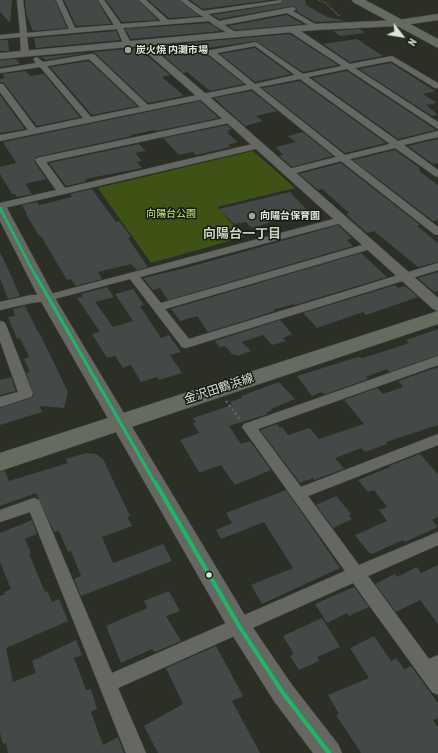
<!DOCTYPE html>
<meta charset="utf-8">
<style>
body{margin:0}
#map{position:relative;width:438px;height:753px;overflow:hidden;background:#2b2f26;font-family:"PT Sans Narrow",sans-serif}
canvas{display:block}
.north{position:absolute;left:382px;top:16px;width:40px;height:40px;-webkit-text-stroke:3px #161a12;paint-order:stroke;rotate:121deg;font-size:11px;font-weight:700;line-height:16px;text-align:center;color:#dfe4d8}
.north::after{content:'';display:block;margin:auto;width:14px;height:18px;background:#dfe4d8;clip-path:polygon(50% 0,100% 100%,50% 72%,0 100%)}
</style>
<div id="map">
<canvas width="438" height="753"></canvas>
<div class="north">N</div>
</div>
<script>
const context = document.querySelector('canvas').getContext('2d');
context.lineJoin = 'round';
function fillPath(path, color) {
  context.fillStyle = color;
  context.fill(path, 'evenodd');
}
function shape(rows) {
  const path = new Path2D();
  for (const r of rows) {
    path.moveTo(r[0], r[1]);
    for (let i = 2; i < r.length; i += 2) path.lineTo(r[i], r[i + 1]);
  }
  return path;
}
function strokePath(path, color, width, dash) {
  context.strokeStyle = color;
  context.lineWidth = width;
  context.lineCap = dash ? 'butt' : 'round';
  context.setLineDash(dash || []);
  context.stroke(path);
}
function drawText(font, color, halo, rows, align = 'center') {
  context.font = font + ' "PT Sans Narrow","Noto Sans JP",sans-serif';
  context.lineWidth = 3;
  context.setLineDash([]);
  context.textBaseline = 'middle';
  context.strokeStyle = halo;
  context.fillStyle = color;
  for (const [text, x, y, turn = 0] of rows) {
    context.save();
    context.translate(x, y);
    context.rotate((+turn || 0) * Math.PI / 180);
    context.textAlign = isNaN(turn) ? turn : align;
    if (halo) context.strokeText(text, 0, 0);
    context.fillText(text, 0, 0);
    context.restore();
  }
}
fillPath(shape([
 [253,151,295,188,217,207,244,237,151,263,98,188]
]), '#3e5216');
fillPath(shape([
 [0,0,12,0,10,23,0,12],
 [25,0,55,0,67,28,33,31,26,13],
 [64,0,97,0,111,24,76,26],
 [106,0,138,0,158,20,122,22],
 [148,0,179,0,199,16,169,18],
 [190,0,271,0,203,9],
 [283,0,305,0,306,5,327,17,346,21,315,22,296,11,297,9,293,6,219,19,212,15,279,4],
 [287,15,303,24,235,30,228,26],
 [209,23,221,31,131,39,125,29],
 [360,29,364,33,340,36,333,31],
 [116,31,120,40,36,48,34,38],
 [290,34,338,65,303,72,256,41,208,48,206,50,207,55,244,84,210,91,187,72,183,73,153,46],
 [357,39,383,56,350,62,323,44],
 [0,40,8,40,9,51,0,51],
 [138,48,170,75,162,77,184,96,148,103,94,52,45,60,41,57],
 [255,48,291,74,255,82,220,54],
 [16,59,20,64,0,67,0,60],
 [89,61,137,106,92,115,50,67],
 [391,63,435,91,423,94,437,103,426,105,438,115,432,116,359,69],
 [26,71,30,76,44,74,80,117,37,126,4,83,0,82,0,79,5,78,2,74],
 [347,71,420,119,436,130,398,139,312,78],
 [300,81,386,143,345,153,262,88],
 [252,91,277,111,256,116,263,121,245,126,214,98],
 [0,95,25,129,0,133],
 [200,101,219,118,156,131,155,130,131,135,132,136,36,157,34,161,46,179,25,184,32,194,17,197,15,194,12,194,0,174,0,167,16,163,3,142],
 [227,125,232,129,227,130,230,132,227,133,238,142,228,145,231,147,196,155,193,152,179,155,163,138],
 [303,132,333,156,292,167,279,156,283,155,276,147,296,142,288,136],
 [438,139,438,163,433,164,408,146],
 [139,144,146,151,135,153,142,161,137,162,142,168,85,179,87,181,66,186,49,163],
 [395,150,420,168,418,168,421,170,419,171,438,185,438,220,433,221,353,160],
 [341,163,420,225,417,226,438,243,438,262,418,267,374,231,367,233,346,214,349,213,322,189,318,190,299,174],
 [92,189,116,222,119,221,131,237,128,238,148,267,137,270,131,264,98,272,102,279,76,286,71,279,67,280,41,236,39,236,26,214,27,214,22,205,37,202,39,205,72,197,70,194],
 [290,192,308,211,252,228,246,222,234,224,219,209],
 [338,225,352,238,347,240,353,246,168,300,160,288,153,290,143,278,186,268],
 [0,252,14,282,20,296,8,299,0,278],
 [361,253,387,277,295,305,294,304,273,310,275,311,208,332,197,316,180,321,171,309],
 [438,272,438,291,434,292,418,278],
 [395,285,398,288,405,286,418,297,366,315,363,312,317,328,303,313],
 [107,287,114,297,95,302,113,327,133,321,115,294,133,289,144,305,140,306,161,338,169,335,181,352,170,355,182,373,159,380,157,377,141,382,131,365,123,368,115,356,107,358,92,334,100,332,77,298,83,297,81,294],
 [25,306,38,332,40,334,68,392,64,408,40,406,42,412,0,425,0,408,31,398,34,395,26,373,30,372,24,359,29,357,20,338,17,339,8,317,15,316,13,309],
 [280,320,292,334,283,338,286,341,272,345,263,335,242,342,251,351,237,356,235,354,233,355,225,346,220,348,215,341],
 [438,329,438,355,389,372,387,369,366,377,368,379,326,394,323,394,321,392,312,396,297,376,358,357,363,358,409,343,406,340],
 [438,367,438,425,386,442,387,444,365,452,361,448,335,458,344,469,314,480,313,478,300,483,260,430,277,424,280,428,282,427,288,435,310,428,319,439,364,424,344,400,377,388,383,394,403,387,398,381],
 [11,377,16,391,0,395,0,380],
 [279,382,295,399,271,409,272,410,267,412,268,414,229,426,241,444,250,441,271,470,235,485,221,465,201,472,199,472,180,440,199,433,193,423,196,422,193,418,232,405,230,402,242,398,241,396],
 [86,453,96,454,103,459,130,516,127,517,132,526,102,537,113,563,163,544,172,561,81,596,74,579,81,576,71,551,68,552,59,531,54,532,36,493,0,506,0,472,5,471,9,481,68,463,66,459],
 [420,454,438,474,438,517,432,520,438,527,405,542,403,540,372,554,371,553,369,553,355,535,387,521,379,510,387,507,374,490,368,492,358,480,390,467,389,466],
 [286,490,340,568,262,604,251,585,293,568,264,522,221,539,216,530,232,523,226,513],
 [336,496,351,514,349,515,352,519,333,528,316,505],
 [32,520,37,534,25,539,31,553,29,554,45,592,47,591,52,602,59,599,68,621,6,648,13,682,36,673,32,661,76,640,82,655,74,658,86,690,91,689,97,709,91,712,103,745,118,737,124,753,8,753,6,743,3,744,0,733,0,596,5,594,4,592,11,589,0,562,0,533],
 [438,565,438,624,420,600,396,612,375,584,395,574,397,577,417,567,421,573],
 [354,587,369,607,349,616,347,613,327,623,315,604],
 [169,591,180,611,166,616,181,641,155,652,152,649,121,663,106,626,147,608,144,601],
 [322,618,340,647,317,657,319,661,299,670,290,656,294,654,283,636],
 [374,636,391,661,396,658,404,669,411,666,438,703,438,718,433,720,438,727,438,753,361,753,336,715,339,714,328,695,369,678,350,648],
 [216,646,243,696,232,701,260,753,158,753,144,726,183,704,166,668]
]), '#444847');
const minor = shape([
 [17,0,23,0,27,33,69,29,56,0,62,0,75,28,114,25,98,0,104,0,121,24,161,21,139,0,146,0,168,20,204,17,198,14,180,0,187,0,203,11,282,0,281,2,279,3,208,14,219,21,293,7,296,9,293,11,320,27,314,28,287,13,224,25,237,33,237,37,234,37,214,25,209,21,123,28,131,43,127,45,123,43,117,29,27,37,29,53,25,55,21,53,20,37,0,39,0,35,20,33,17,0],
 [290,28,296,28,350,64,392,56,438,83,438,88,435,88,391,61,355,68,438,122,438,129,347,69,308,77,398,141,438,131,438,137,404,145,438,170,438,177,435,176,395,148,350,159,438,227,438,235,434,234,341,161,288,175,285,174,283,172,285,170,336,157,252,89,0,141,0,135,28,130,0,92,0,84,3,84,36,128,83,118,40,67,0,73,0,69,36,63,33,59,37,57,43,62,91,54,94,54,148,105,247,85,208,54,208,50,211,50,256,42,303,74,342,66,290,32,290,28],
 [255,46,295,75,255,84,217,53,255,46],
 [89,59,140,107,91,117,47,66,89,59],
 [300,79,390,144,345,155,259,87,300,79],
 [230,117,233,118,234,120,233,122,46,162,65,188,257,143,262,146,260,148,0,209,0,203,56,190,35,160,37,158,230,117],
 [341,217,345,218,346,220,345,222,140,277,161,303,366,244,374,244,375,246,374,248,165,309,189,339,438,263,438,270,186,348,182,347,130,279,47,301,31,303,0,310,0,302,31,295,47,295,341,217],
 [0,321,4,322,6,325,33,394,31,397,0,407,0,397,18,392,0,341,0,321],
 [438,356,438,365,258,429,301,487,438,434,438,445,308,496,359,565,438,532,438,545,368,576,429,659,438,655,438,695,432,692,353,583,118,688,146,753,126,753,30,512,0,522,0,510,34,498,39,500,112,673,345,571,242,427,244,424,438,356]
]);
const tertiary = shape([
 [438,14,438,20,398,26,316,30,149,45,234,118,438,298,438,311,433,309,226,122,139,46,0,59,0,53,316,24,398,20,438,14],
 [0,204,5,205,7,208,55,298,247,619,292,685,338,744,342,753,313,753,274,701,231,633,39,298,0,221,0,204]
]);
const primary = shape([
 [352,0,365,0,438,39,438,48,353,2,352,0],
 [438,311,438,324,0,471,0,453,438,311]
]);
strokePath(minor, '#484c44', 1);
strokePath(tertiary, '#484c44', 1);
strokePath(primary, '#484c44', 1);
strokePath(shape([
 [319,0,326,3,339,16]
]), '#656862', 1.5, [1, 1.5]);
strokePath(shape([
 [226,401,241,421]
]), '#656862', 2.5, [2, 3]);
fillPath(minor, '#656862');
fillPath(tertiary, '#656862');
fillPath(primary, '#666b60');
strokePath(shape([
 [0,208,36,277]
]), '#1ab867', 2.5);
strokePath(shape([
 [36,276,155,483]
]), '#1ab867', 3);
strokePath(shape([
 [155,482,239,626,283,693,329,753]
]), '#1ab867', 4);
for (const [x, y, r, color] of [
 [128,50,4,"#a0a59a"],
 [252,216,4,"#a0a59a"],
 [209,575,3.5,"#dfe4d8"]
]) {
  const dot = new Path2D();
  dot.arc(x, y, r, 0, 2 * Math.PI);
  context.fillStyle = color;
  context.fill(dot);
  strokePath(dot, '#161a12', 1.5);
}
drawText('bold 10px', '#dfe4d8', '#161a12', [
 ["炭火焼 内灘市場",136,50],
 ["向陽台保育園",260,216]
], 'left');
drawText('10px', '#c3f177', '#161a12', [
 ["向陽台公園",171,214]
]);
drawText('12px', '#dfe4d8', '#161a12', [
 ["金沢田鶴浜線",219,389,-18]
]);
drawText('bold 13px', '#cad4be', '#161a12', [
 ["向陽台一丁目",242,234]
]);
</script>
